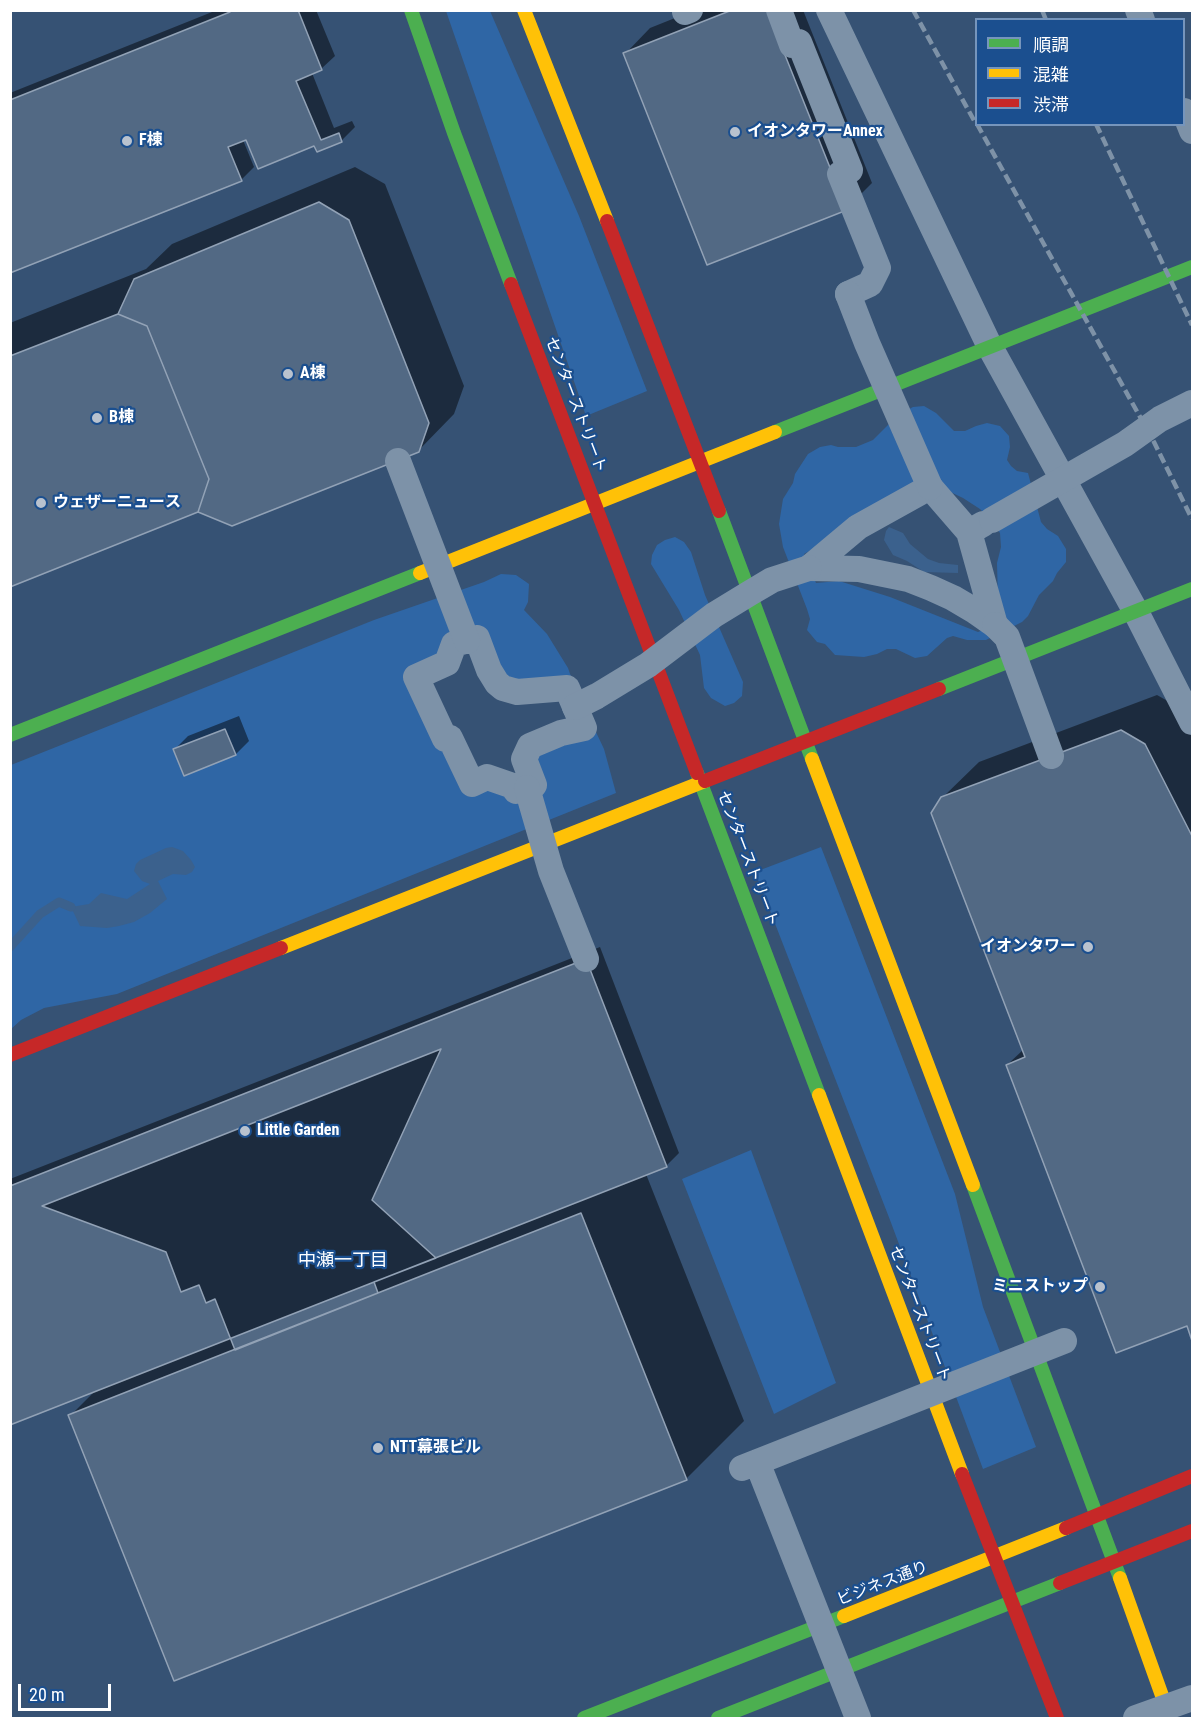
<!DOCTYPE html>
<meta charset="utf-8">
<style>
body{margin:0}
#map{position:relative;width:1203px;height:1729px;overflow:hidden;background:#365274;font-family:"Roboto Condensed","Noto Sans JP",sans-serif}
canvas{display:block}
.frame{position:absolute;inset:0;border:12px solid #fff;pointer-events:none}
.legend{position:absolute;left:975px;top:18px;width:210px;height:108px;box-sizing:border-box;background:#1b4f8f;border:2px solid #7695bc;margin:0;padding:8px 10px;list-style:none;font-size:18px;color:#fff}
.legend li{display:flex;align-items:center;gap:12px;height:30px}
.legend b{width:30px;border:2px solid #7695bc}
.scale{position:absolute;left:18px;top:1684px;width:93px;height:27px;box-sizing:border-box;border:3px solid #fff;border-top:0;padding-left:8px;font-size:18px;line-height:21px;white-space:nowrap;color:#fff;-webkit-text-stroke:4px #1b4f8f;paint-order:stroke}
</style>
<div id="map">
<canvas width="1203" height="1729"></canvas>
<div class="frame"></div>
<ul class="legend">
<li><b style="height:8px;background:#4caf50"></b>順調</li>
<li><b style="height:8px;background:#ffc107"></b>混雑</li>
<li><b style="height:8px;background:#c62828"></b>渋滞</li>
</ul>
<div class="scale">20 m</div>
</div>
<script>
const context = document.querySelector('canvas').getContext('2d');
context.lineJoin = 'round';
function fillPath(path, color) {
  context.fillStyle = color;
  context.fill(path, 'evenodd');
}
function shape(rows) {
  const path = new Path2D();
  for (const r of rows) {
    path.moveTo(r[0], r[1]);
    for (let i = 2; i < r.length; i += 2) path.lineTo(r[i], r[i + 1]);
  }
  return path;
}
function strokePath(path, color, width, dash) {
  context.strokeStyle = color;
  context.lineWidth = width;
  context.lineCap = dash ? 'butt' : 'round';
  context.setLineDash(dash || []);
  context.stroke(path);
}
function drawText(font, color, halo, rows, align = 'center') {
  context.font = font + ' "Roboto Condensed","Noto Sans JP",sans-serif';
  context.lineWidth = 4.5;
  context.setLineDash([]);
  context.textBaseline = 'middle';
  context.strokeStyle = halo;
  context.fillStyle = color;
  for (const [text, x, y, turn = 0] of rows) {
    context.save();
    context.translate(x, y);
    context.rotate((+turn || 0) * Math.PI / 180);
    context.textAlign = isNaN(turn) ? turn : align;
    if (halo) context.strokeText(text, 0, 0);
    context.fillText(text, 0, 0);
    context.restore();
  }
}
fillPath(shape([
 [446,11,490,11,579,216,647,391,586,416],
 [924,406,936,413,954,431,965,431,976,426,987,423,1000,426,1009,436,1010,447,1007,460,1011,466,1017,471,1028,473,1041,522,1047,529,1058,536,1066,549,1066,562,1057,573,1053,581,1039,595,1028,616,1022,622,986,640,967,640,953,636,947,638,927,656,915,658,896,649,887,649,877,654,864,657,835,655,825,644,817,642,807,630,810,619,807,609,783,547,779,524,783,499,793,483,795,474,808,454,820,447,831,445,838,447,856,447,873,440,898,415,913,407],
 [942,488,963,498,980,509,991,520,1000,533,1001,547,997,563,998,600,995,625,978,632,890,597,839,581,816,583,804,554,841,533],
 [675,537,684,542,691,552,705,595,743,682,742,696,734,703,725,706,711,698,704,688,700,655,679,610,651,564,652,555,657,545,665,540],
 [501,574,516,575,529,584,528,602,524,610,547,634,568,668,575,688,604,749,616,793,117,994,44,1008,21,1020,11,1029,11,765,374,620,484,582],
 [477,638,517,692,567,688,584,728,524,759,513,786,472,784,417,677],
 [821,847,955,1194,983,1307,1036,1447,983,1469,890,1220,755,872],
 [751,1150,836,1383,774,1414,682,1179]
]), '#2f66a5');
fillPath(shape([
 [889,527,903,533,910,544,928,559,939,563,958,565,958,573,924,572,907,561,893,555,884,540,886,531],
 [172,847,183,851,191,860,195,867,192,872,186,875,173,874,158,881,167,899,150,913,134,922,119,926,107,928,80,926,71,907,89,904,101,893,127,899,150,884,142,881,134,871,136,864,140,860,166,848]
]), '#3b618d');
fillPath(shape([
 [217,10,316,10,335,56,321,69,312,73,334,128,352,121,355,127,341,141,315,144,247,138,243,140,254,167,241,180,10,272,10,93],
 [695,10,803,10,872,183,846,209,625,54,650,28],
 [355,167,385,184,464,386,454,414,418,451,198,511,10,585,10,323,146,269,172,244],
 [1157,695,1180,708,1192,731,1192,1336,1188,1324,1007,1065,1024,1049,942,798,979,762],
 [239,716,249,741,236,754,175,749,188,736],
 [600,947,679,1153,666,1166,646,1174,744,1421,686,1479,175,1679,70,1416,95,1391,10,1424,10,1179]
]), '#0007');
strokePath(shape([
 [10,947,40,914,59,902,71,907]
]), '#3b618d', 9);
const building = shape([
 [229,10,298,10,322,70,296,81,321,140,339,133,342,142,317,152,314,146,258,169,246,140,228,147,242,181,10,273,10,100,230,12,229,10],
 [732,10,767,10,847,210,707,265,623,53,732,10],
 [319,202,349,220,429,423,419,452,232,526,198,512,209,479,147,326,118,314,134,279,319,202],
 [118,314,147,326,209,479,198,512,10,587,10,356,118,314],
 [225,729,236,755,184,776,173,749,225,729],
 [1121,730,1145,744,1192,836,1192,1341,1187,1326,1116,1353,1006,1065,1025,1057,931,813,941,797,1121,730],
 [586,959,667,1167,10,1425,10,1186,586,959],
 [441,1049,372,1200,436,1258,374,1282,378,1293,235,1350,215,1299,206,1303,199,1285,181,1292,166,1252,42,1206,441,1049],
 [581,1213,687,1480,174,1681,68,1415,581,1213]
]);
fillPath(building, '#526984');
strokePath(building, '#92a2b6', 1.5);
strokePath(shape([
 [779,10,792,45,799,42,850,170,840,174,878,268,870,284,848,294],
 [829,10,990,347,1136,612,1192,722],
 [1138,10,1142,20],
 [685,12,690,10],
 [1184,111,1192,131],
 [983,524,969,532,995,625],
 [809,568,858,527,930,487,969,532],
 [809,568,859,569,908,579,931,588,953,598,975,611,995,625],
 [477,638,489,670,497,683,503,688,517,692,567,688,584,728,561,733,530,746,524,759,534,785,527,788,516,791,513,786,487,777,472,784,450,738,445,739,416,677,447,663,454,644,477,638]
]), '#7d92a8', 26);
strokePath(shape([
 [411,10,454,133,511,284],
 [775,432,1192,267],
 [719,511,812,759],
 [939,689,1192,589],
 [10,735,420,573],
 [697,773,819,1095],
 [973,1185,1120,1578],
 [584,1718,844,1616],
 [718,1718,1060,1583]
]), '#4caf50', 14);
strokePath(shape([
 [524,10,607,221],
 [420,573,775,432],
 [812,759,973,1185],
 [281,948,705,781],
 [819,1095,962,1474],
 [1120,1578,1170,1718],
 [844,1616,1066,1528]
]), '#ffc107', 14);
strokePath(shape([
 [607,221,719,511],
 [511,284,697,773],
 [705,781,939,689],
 [10,1055,281,948],
 [962,1474,1057,1718],
 [1066,1528,1192,1476],
 [1060,1583,1192,1531]
]), '#c62828', 14);
strokePath(shape([
 [913,10,976,124],
 [1042,10,1046,20],
 [977,124,1154,442,1192,519],
 [1096,124,1192,325]
]), '#7e92a7', 4.5, [10, 4.5]);
strokePath(shape([
 [848,294,867,343,930,487],
 [398,461,467,641],
 [992,520,1125,444,1160,419,1192,403],
 [995,625,1007,637,1051,756],
 [575,707,597,696,648,665,714,615,750,593,772,580,809,568],
 [527,788,551,871,586,959],
 [757,1462,858,1718],
 [742,1468,1064,1341],
 [1136,1718,1192,1698]
]), '#7d92a8', 26);
for (const [x, y, r, color] of [
 [735,132,6,"#b9c2ce"],
 [127,141,6,"#b9c2ce"],
 [288,374,6,"#b9c2ce"],
 [97,418,6,"#b9c2ce"],
 [41,503,6,"#b9c2ce"],
 [1088,947,6,"#b9c2ce"],
 [245,1131,6,"#b9c2ce"],
 [1100,1287,6,"#b9c2ce"],
 [378,1448,6,"#b9c2ce"]
]) {
  const dot = new Path2D();
  dot.arc(x, y, r, 0, 2 * Math.PI);
  context.fillStyle = color;
  context.fill(dot);
  strokePath(dot, '#1b4f8f', 2);
}
drawText('bold 16px', '#fff', '#1b4f8f', [
 ["イオンタワーAnnex",747,132],
 ["F棟",139,141],
 ["A棟",300,374],
 ["B棟",109,418],
 ["ウェザーニュース",53,503],
 ["イオンタワー",1076,947,"right"],
 ["Little Garden",257,1131],
 ["ミニストップ",1088,1287,"right"],
 ["NTT幕張ビル",390,1448]
], 'left');
drawText('16px', '#fff', '#1b4f8f', [
 ["センターストリート",575,405,69],
 ["センターストリート",747,859,69],
 ["センターストリート",919,1314,69],
 ["ビジネス通り",883,1584,-21]
]);
drawText('18px', '#fff', '#1b4f8f', [
 ["中瀬一丁目",343,1261]
]);
</script>
